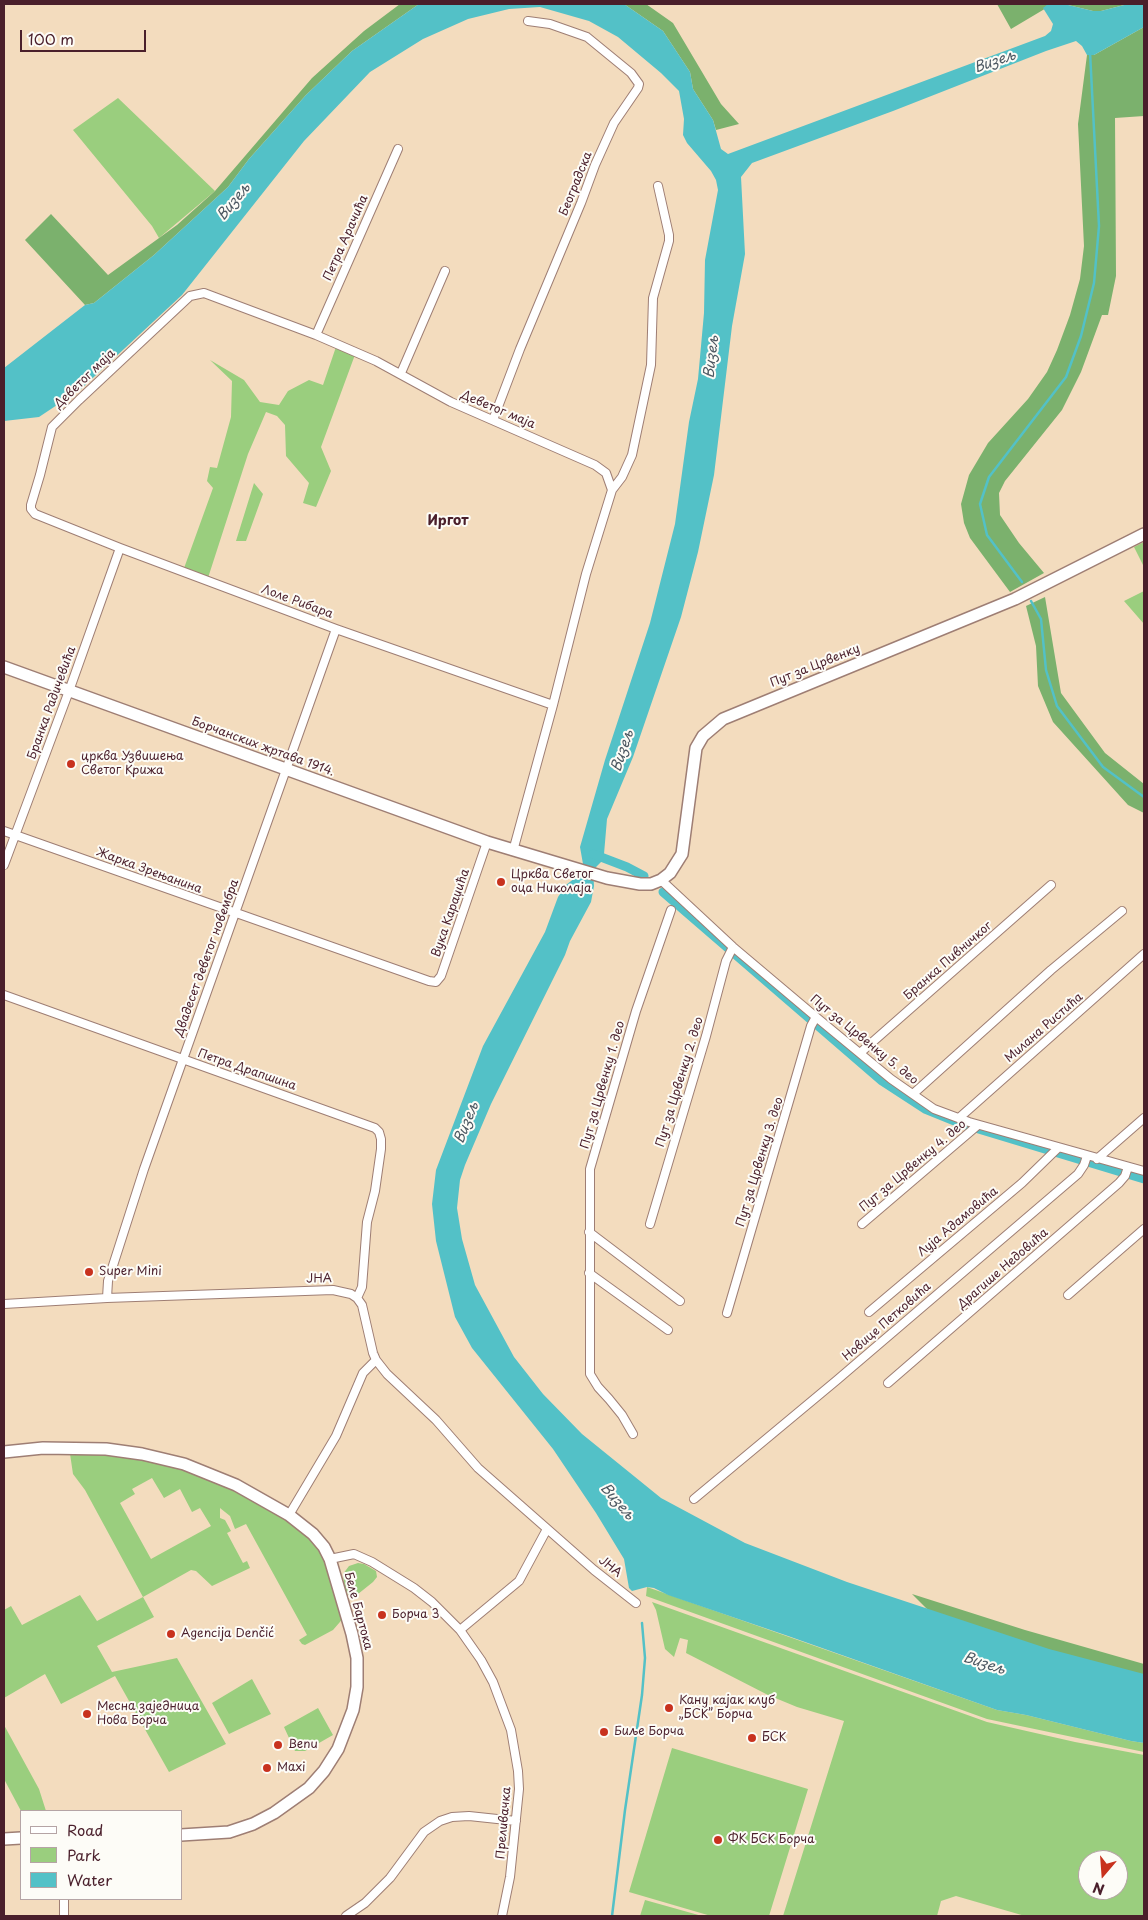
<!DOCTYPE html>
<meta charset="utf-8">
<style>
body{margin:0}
#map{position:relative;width:1148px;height:1920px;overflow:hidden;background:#f3dcbe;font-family:"Playpen Sans",sans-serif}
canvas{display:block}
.frame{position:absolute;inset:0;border:5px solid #4a1f2b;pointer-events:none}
.legend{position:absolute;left:20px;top:1810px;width:162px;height:90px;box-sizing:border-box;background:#fdfcf7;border:1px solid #b5a4a5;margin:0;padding:6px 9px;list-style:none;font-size:15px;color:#4a1f2b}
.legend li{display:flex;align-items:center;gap:10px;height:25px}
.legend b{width:25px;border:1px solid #b5a4a5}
.north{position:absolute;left:1078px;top:1850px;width:50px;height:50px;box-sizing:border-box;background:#fdfcf7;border:1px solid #b5a4a5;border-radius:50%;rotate:198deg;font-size:14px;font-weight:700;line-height:20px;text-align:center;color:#4a1f2b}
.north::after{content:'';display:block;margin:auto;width:18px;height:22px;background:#c8321e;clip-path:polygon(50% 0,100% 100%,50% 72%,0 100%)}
.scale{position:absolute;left:20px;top:30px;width:126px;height:22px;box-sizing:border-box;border:2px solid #4a1f2b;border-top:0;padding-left:6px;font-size:15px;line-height:18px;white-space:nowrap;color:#4a1f2b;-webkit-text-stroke:4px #fdfcf7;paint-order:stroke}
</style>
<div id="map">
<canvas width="1148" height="1920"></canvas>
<div class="frame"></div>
<ul class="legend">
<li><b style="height:6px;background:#fff"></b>Road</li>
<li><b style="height:14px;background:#9ace7e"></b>Park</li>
<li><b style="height:14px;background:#53c1c7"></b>Water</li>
</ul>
<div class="north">N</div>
<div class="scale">100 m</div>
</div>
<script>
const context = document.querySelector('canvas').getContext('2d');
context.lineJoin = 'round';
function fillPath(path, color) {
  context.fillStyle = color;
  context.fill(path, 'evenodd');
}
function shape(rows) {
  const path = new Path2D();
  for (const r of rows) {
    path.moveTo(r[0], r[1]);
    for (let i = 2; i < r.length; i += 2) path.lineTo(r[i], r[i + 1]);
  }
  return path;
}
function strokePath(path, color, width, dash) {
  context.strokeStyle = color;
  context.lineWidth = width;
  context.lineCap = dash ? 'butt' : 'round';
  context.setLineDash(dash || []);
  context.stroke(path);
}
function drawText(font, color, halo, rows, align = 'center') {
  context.font = font + ' "Playpen Sans",sans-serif';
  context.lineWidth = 4;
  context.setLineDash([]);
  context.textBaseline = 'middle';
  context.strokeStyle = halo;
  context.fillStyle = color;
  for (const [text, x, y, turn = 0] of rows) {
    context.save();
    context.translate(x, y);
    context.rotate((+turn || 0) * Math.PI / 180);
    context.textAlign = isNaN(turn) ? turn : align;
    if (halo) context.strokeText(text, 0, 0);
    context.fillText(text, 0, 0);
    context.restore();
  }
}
fillPath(shape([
 [118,98,215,191,159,238,152,226,73,130],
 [337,344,356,352,321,447,331,471,316,507,303,503,309,483,286,456,285,425,277,416,266,412,248,454,207,581,183,571,213,488,207,481,210,467,217,468,231,417,232,381,210,360,244,380,260,402,279,405,288,391,309,380,323,385],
 [254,483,263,494,246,541,236,541],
 [1144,542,1144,567,1134,547],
 [1144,591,1144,624,1124,601],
 [69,1447,106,1449,230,1482,319,1540,346,1615,333,1630,305,1645,302,1644,299,1640,307,1635,246,1524,235,1529,230,1516,220,1508,220,1518,225,1520,231,1531,227,1533,243,1563,247,1561,250,1568,212,1586,196,1571,191,1570,143,1597,154,1617,97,1646,112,1672,177,1658,226,1744,169,1772,115,1676,61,1704,45,1674,4,1698,4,1610,11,1606,22,1625,80,1595,97,1621,143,1597,85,1490,73,1474],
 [152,1478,164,1498,180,1489,192,1512,200,1508,211,1526,151,1559,120,1503,135,1494,132,1489],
 [358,1563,364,1564,376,1571,377,1577,373,1582,358,1594,350,1596,345,1591,343,1574,349,1566],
 [647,1587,997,1710,1026,1715,1131,1741,1144,1743,1144,1752,987,1719,646,1596],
 [652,1602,987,1722,1075,1742,1144,1755,1144,1916,1025,1916,956,1896,941,1901,937,1916,783,1916,844,1721,797,1707,768,1695,686,1653,688,1640,680,1638,674,1657,665,1649,656,1610],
 [1088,1860,1118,1860,1118,1890,1088,1890],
 [252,1679,271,1714,229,1734,212,1703],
 [318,1708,333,1735,305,1751,295,1751,284,1727],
 [4,1725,39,1789,46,1811,21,1811,4,1779],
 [672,1748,808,1789,769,1916,711,1916,629,1892],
 [645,1900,702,1916,640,1916]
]), '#9ace7e');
fillPath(shape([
 [400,4,419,4,352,51,306,95,249,159,228,187,154,255,94,303,85,305,25,240,51,214,108,275,177,225,215,191,312,78,364,31],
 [624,4,646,4,673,23,721,104,739,124,716,130,713,120,693,89,690,72,663,31],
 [997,4,1053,4,1011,29],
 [1064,4,1128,4,1101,11,1093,11],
 [1144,27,1144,116,1115,118,1116,276,1108,315,1102,315,1081,372,1062,410,1005,481,999,493,1000,515,1019,543,1044,573,1010,592,970,538,964,523,961,504,969,475,988,443,1028,399,1047,372,1057,350,1070,315,1080,279,1084,246,1078,124,1087,55,1094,55],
 [1045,597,1061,693,1105,753,1144,784,1144,813,1128,805,1053,722,1038,686,1036,646,1026,606],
 [912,1594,1025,1630,1144,1664,1144,1681,932,1614]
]), '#7bb16d');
fillPath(shape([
 [419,4,624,4,663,31,690,72,693,89,713,120,721,149,728,154,1045,36,1051,31,1053,24,1043,8,1048,4,1064,4,1093,11,1101,11,1128,4,1144,4,1144,27,1094,55,1087,55,1082,46,1076,41,1046,51,893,111,752,163,741,177,745,254,732,326,714,475,698,552,681,617,633,757,607,819,604,854,602,861,593,870,594,886,591,902,570,941,565,955,491,1104,465,1165,460,1180,457,1208,462,1239,475,1285,514,1357,543,1394,582,1434,661,1498,745,1543,847,1582,1049,1649,1144,1674,1144,1743,1131,1741,1026,1715,997,1710,788,1636,668,1595,654,1588,647,1587,632,1591,629,1588,624,1559,596,1513,553,1449,472,1348,455,1317,436,1241,432,1204,436,1170,483,1046,545,932,558,897,566,885,580,874,583,864,580,847,605,760,650,623,675,524,689,422,698,379,704,313,705,260,718,190,716,180,711,171,687,143,683,135,684,119,679,91,661,73,618,37,589,21,540,7,509,9,468,19,423,39,370,72,304,141,182,295,81,389,39,417,4,421,4,368,85,305,94,303,154,255,228,187,249,159,306,95,352,51]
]), '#53c1c7');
strokePath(shape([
 [1022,582,987,535,980,504,989,477,1066,377,1081,336,1094,283,1099,226,1090,52],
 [1031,601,1041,619,1046,670,1057,706,1103,767,1144,797],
 [612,1916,625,1810,642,1695,645,1658,642,1623]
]), '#53c1c7', 2.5);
strokePath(shape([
 [593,854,627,867,644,876],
 [663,892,882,1081,925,1109,962,1124,1144,1179]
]), '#53c1c7', 9);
const street = shape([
 [316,335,398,149],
 [401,373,445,271],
 [493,420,520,349,581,203,595,165,614,123,638,88,639,84,631,73,587,37,550,24,528,21],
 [612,490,622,477,632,455,651,365,653,298,669,241,669,235,658,186],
 [4,831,429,981,436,982,441,976,487,842],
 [513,851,553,705,586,574,612,490,606,473,595,465,451,402,376,361,316,335,204,293,190,296,79,400,52,427,40,475,31,505,31,509,35,514,120,548,336,629,553,705],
 [4,865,69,691,120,548],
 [661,880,733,947,816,1017,891,1079,934,1109,969,1122,1144,1171],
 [4,995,375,1128,379,1132,381,1139,381,1149,375,1191,367,1222,362,1287,357,1298],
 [860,1053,1051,885],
 [913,1094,1051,970,1122,911],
 [959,1118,1144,954],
 [1097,1159,1144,1118],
 [650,1224,706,1036,726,961,733,947],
 [862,1224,978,1125],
 [589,1232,680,1301],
 [589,1273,668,1330],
 [1068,1295,1144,1229],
 [107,1298,108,1281,144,1169,336,629],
 [4,1304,107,1298,333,1290,351,1294,357,1298,362,1305,373,1353,376,1360,387,1374,436,1420,478,1468,594,1570,636,1603],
 [869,1312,1022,1183,1058,1148],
 [727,1313,811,1026,816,1017],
 [888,1383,1119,1183,1125,1176,1128,1167],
 [633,1434,622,1415,609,1399,598,1387,590,1374,590,1169,636,1011,671,910],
 [694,1499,837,1380,1078,1174,1084,1165,1087,1156],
 [289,1515,336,1436,363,1373,376,1360],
 [330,1559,354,1554,372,1562,414,1588,432,1602,460,1630,481,1660,493,1682,511,1730,518,1771,519,1789,510,1877,502,1916],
 [460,1630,519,1581,547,1529],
 [64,1899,64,1916],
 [346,1916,365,1903,390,1878,424,1832,440,1821,452,1817,469,1816,516,1821]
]);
const secondary = shape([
 [4,667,487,842,607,878,640,884,651,884,661,880,670,873,682,854,696,748,703,736,723,719,1015,599,1144,534],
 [4,1452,43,1448,106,1449,142,1454,184,1464,236,1485,289,1515,313,1534,324,1547,330,1559,352,1634,357,1658,357,1687,353,1710,338,1749,324,1771,309,1788,274,1813,253,1824,229,1832,181,1835],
 [4,1839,21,1838]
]);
strokePath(street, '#9e7e74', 10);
strokePath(secondary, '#9e7e74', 14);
strokePath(street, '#fff', 8);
strokePath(secondary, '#fff', 11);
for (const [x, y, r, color] of [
 [71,764,5,"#c8321e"],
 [501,882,5,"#c8321e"],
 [89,1272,5,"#c8321e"],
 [382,1615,5,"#c8321e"],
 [171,1634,5,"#c8321e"],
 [669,1708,5,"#c8321e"],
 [87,1714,5,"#c8321e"],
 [604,1732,5,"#c8321e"],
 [752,1738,5,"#c8321e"],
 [278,1745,5,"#c8321e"],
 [267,1768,5,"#c8321e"],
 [718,1840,5,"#c8321e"]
]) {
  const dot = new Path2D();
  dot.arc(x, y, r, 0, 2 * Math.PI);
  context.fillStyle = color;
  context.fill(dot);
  strokePath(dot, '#fdfcf7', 2);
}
drawText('12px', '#4a1f2b', '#fdfcf7', [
 ["Београдска",576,184,-68],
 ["Петра Арачића",346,238,-66],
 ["Деветог маја",85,379,-44],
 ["Деветог маја",498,410,23],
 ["Лоле Рибара",297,602,20],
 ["Пут за Црвенку",815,666,-22],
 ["Бранка Радичевића",52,703,-70],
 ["Борчанских жртава 1914.",263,747,20],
 ["Жарка Зрењанина",149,871,20],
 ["Вука Караџића",451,913,-71],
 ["Двадесет деветог новембра",207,958,-70],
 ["Бранка Пивничког",948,961,-41],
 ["Милана Ристића",1044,1028,-41],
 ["Пут за Црвенку 5. део",864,1040,39],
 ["Петра Драпшина",247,1070,19],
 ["Пут за Црвенку 2. део",680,1082,-73],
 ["Пут за Црвенку 1. део",603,1085,-74],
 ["Пут за Црвенку 3. део",760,1162,-73],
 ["Пут за Црвенку 4. део",913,1166,-40],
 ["Луја Адамовића",958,1222,-40],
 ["Драгише Недовића",1003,1269,-41],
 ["ЈНА",319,1279,-1],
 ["Новице Петковића",887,1322,-41],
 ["ЈНА",610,1567,39],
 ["Беле Бартока",358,1611,75],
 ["Преливачка",504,1823,-85]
]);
drawText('12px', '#4a1f2b', '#fdfcf7', [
 ["црква Узвишења",81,757],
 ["Светог Крижа",81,771],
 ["Црква Светог",511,875],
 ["оца Николаја",511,889],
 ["Super Mini",99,1272],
 ["Борча 3",392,1615],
 ["Agencija Denčić",181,1634],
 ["Кану кајак клуб",679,1701],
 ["„БСК” Борча",679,1715],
 ["Месна заједница",97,1707],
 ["Нова Борча",97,1721],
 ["Биље Борча",614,1732],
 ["БСК",762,1738],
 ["Benu",288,1745],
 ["Maxi",277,1768],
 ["ФК БСК Борча",728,1840]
], 'left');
drawText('italic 14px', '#4d5862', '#fdfcf7', [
 ["Визељ",995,62,-19],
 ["Визељ",234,202,-50],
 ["Визељ",712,357,-83],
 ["Визељ",623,751,-71],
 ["Визељ",467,1123,-68],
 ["Визељ",617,1502,49],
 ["Визељ",984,1664,18]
]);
drawText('bold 14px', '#4a1f2b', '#fdfcf7', [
 ["Иргот",448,521]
]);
</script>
